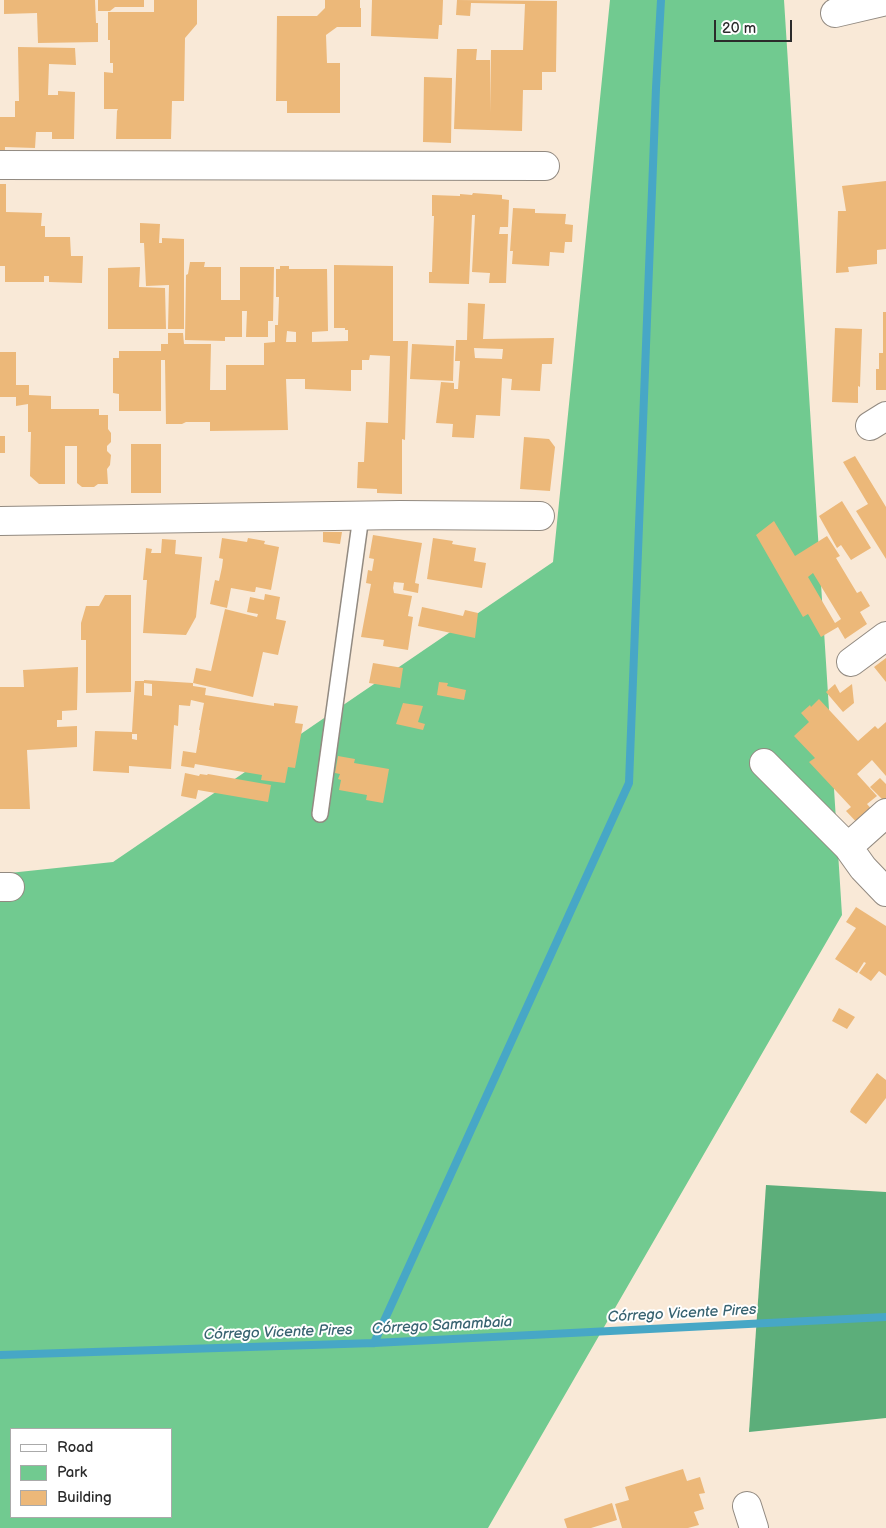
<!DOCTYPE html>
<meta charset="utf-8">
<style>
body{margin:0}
#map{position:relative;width:886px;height:1528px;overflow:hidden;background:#f9e9d7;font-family:"Balsamiq Sans",sans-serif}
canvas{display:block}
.legend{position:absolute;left:10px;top:1428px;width:162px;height:90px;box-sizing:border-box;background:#fff;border:1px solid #aaa;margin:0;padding:6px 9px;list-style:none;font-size:15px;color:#2b2b2b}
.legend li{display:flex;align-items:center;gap:10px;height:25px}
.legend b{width:25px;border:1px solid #aaa}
.scale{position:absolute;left:714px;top:20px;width:78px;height:22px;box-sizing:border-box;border:2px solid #2b2b2b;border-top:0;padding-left:6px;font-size:15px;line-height:18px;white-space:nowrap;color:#2b2b2b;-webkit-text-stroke:4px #fff;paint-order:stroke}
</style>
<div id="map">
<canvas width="886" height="1528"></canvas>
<ul class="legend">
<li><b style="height:6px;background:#fff"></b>Road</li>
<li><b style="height:14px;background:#71ca90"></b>Park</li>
<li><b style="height:14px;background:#ecb879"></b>Building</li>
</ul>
<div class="scale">20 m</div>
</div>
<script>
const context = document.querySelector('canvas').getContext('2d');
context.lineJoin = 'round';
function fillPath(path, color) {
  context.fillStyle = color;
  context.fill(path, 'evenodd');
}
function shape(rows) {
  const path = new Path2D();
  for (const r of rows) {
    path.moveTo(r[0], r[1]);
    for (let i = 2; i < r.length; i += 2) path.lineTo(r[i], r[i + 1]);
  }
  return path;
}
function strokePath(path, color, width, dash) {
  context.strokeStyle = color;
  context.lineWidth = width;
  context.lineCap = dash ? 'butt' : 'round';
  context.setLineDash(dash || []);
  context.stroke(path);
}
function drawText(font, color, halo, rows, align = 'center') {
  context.font = font + ' "Balsamiq Sans",sans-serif';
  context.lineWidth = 4;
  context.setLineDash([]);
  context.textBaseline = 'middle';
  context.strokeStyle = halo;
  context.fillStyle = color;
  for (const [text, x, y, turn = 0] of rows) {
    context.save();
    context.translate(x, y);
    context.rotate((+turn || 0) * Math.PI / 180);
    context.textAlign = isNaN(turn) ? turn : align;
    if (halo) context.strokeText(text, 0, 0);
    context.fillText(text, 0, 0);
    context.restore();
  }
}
fillPath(shape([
 [610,0,784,0,842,915,488,1528,0,1528,0,874,113,862,553,562],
 [11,1429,171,1429,171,1517,11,1517]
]), '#71ca90');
fillPath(shape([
 [766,1185,886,1192,886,1418,749,1432]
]), '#5cae7a');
strokePath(shape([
 [374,1343,629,783,656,88,661,0],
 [0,1355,374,1343,886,1317]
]), '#47a7c6', 8);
fillPath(shape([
 [4,0,95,0,96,23,98,23,98,42,38,43,37,13,4,14],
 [98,0,144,0,144,7,115,7,110,11,98,11],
 [154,0,197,0,197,24,185,38,184,101,172,101,171,139,116,139,117,111,118,109,104,109,104,72,113,73,113,63,110,63,110,40,108,40,108,12,154,12],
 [325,0,360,0,360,8,361,8,361,27,337,27,326,35,327,63,340,63,340,113,287,113,287,101,276,101,277,16,317,16,325,8],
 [372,0,443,0,442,25,439,25,438,39,371,36],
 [457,0,557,1,556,72,542,72,542,90,523,90,522,131,454,129,457,49,477,49,476,60,490,60,490,113,491,50,523,50,525,4,471,3,470,16,456,15],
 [18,47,75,48,76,65,49,64,48,95,58,95,58,91,75,92,74,139,52,139,52,132,36,132,35,148,5,147,5,150,0,150,0,117,15,117,15,101,19,101],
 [424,77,452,78,451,143,423,142],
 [886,181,886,249,877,250,877,264,848,267,849,272,836,273,838,211,846,211,842,186],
 [0,184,6,184,6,212,42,213,41,226,45,226,45,237,70,237,71,256,83,256,82,283,49,282,49,276,44,276,44,282,5,282,5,266,0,266],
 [473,193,502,195,502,199,509,200,508,227,500,227,499,234,508,234,506,283,489,283,490,273,472,272,475,215,472,215,469,284,429,283,429,272,432,272,434,216,432,216,432,195,460,196,460,194,472,195],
 [513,208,535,209,535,213,566,214,565,224,573,225,572,242,565,242,564,253,550,252,549,266,512,264,513,251,510,251],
 [140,223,160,224,159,243,162,243,162,238,184,239,184,329,168,329,169,285,146,286,144,243,140,243],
 [190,262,205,262,204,267,221,267,221,300,240,300,240,267,274,267,273,321,268,321,268,337,246,337,247,311,242,311,242,337,225,337,225,341,185,340,186,275,188,274],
 [334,265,393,266,393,341,408,341,405,440,402,439,402,494,377,493,377,489,357,488,358,462,364,462,366,422,388,423,390,356,370,355,369,360,362,360,362,370,351,370,351,391,305,389,305,379,286,379,288,430,210,431,210,422,186,422,182,424,166,424,165,360,161,360,161,411,119,411,119,394,113,393,113,358,119,358,119,351,161,351,161,344,168,344,168,333,183,333,184,344,211,344,210,390,226,390,226,365,264,365,264,343,275,342,275,325,278,325,279,297,276,297,276,269,280,269,280,266,289,266,289,269,327,269,328,331,312,332,312,342,348,341,348,330,345,330,345,328,334,328],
 [287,331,296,332,296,342,286,342],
 [140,267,139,287,165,288,166,329,108,329,108,268],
 [468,303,485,304,483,339,554,338,552,364,542,364,540,391,511,390,512,379,502,378,500,416,476,415,474,438,452,437,453,424,436,423,441,382,454,383,454,389,458,389,460,361,455,361,456,340,467,340],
 [474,348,503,349,502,359,475,358],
 [883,312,886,312,886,390,876,390,876,369,879,369,879,353,883,353],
 [835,328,862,329,860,387,858,386,858,403,832,402],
 [412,344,454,346,453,381,410,379],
 [0,352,16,352,16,385,29,385,29,395,51,396,51,409,99,409,99,415,108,415,108,429,111,433,111,442,107,446,107,451,111,455,110,465,107,469,108,484,98,484,94,487,82,487,77,483,77,446,65,446,65,484,39,484,30,476,31,432,28,432,28,404,16,406,16,397,0,397],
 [0,436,5,436,5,453,0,453],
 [524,437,549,439,555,447,550,491,520,489],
 [131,444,161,444,161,493,131,493],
 [855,456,886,507,886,559,856,511,868,504,843,462],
 [842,501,871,548,851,560,841,545,837,548,819,516],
 [774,521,795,556,827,536,840,556,836,558,857,593,861,591,870,606,860,612,867,624,845,639,838,627,821,637,808,614,803,617,756,535],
 [813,573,841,619,835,623,808,577],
 [323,532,342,532,340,544,323,542],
 [373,535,422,543,415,583,419,584,418,593,403,590,404,583,394,582,393,588,394,593,412,596,408,616,413,617,408,650,383,646,384,640,361,637,371,584,366,583,368,570,372,571,374,559,369,558],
 [222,538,247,542,248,538,265,541,264,544,279,547,271,590,256,587,255,592,253,592,231,588,227,608,210,604,215,580,219,581,222,567,223,559,219,558],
 [433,538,453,541,452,544,476,548,474,561,486,563,482,588,427,579],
 [162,539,176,540,175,554,202,557,196,617,186,635,143,633,147,580,143,580,146,548,152,549,151,553,161,553],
 [265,594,280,597,276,619,286,621,278,655,263,652,253,697,193,683,196,668,211,671,225,609,257,617,258,614,247,612,250,597,264,600],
 [105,595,131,595,131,692,86,693,86,640,81,640,81,623,86,606,99,606],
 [422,607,463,616,465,610,478,613,475,638,418,626],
 [886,658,886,682,874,667],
 [373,663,403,668,400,688,369,683],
 [78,667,77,710,62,711,62,720,57,720,57,727,77,726,77,747,27,750,30,809,0,809,0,687,24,687,23,670],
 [144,680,193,683,193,686,206,688,205,695,274,706,274,703,298,706,295,723,303,724,295,768,288,767,285,783,261,780,262,775,195,764,194,768,181,766,183,751,196,753,200,730,199,730,204,703,191,700,190,706,179,705,178,726,174,725,171,769,129,766,129,773,93,771,95,731,132,732,135,681,144,681],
 [144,683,152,684,152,696,144,695],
 [132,734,137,734,137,740,132,739],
 [439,682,448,683,447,686,466,690,464,700,437,695],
 [835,684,840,693,852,684,854,703,843,712,826,692],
 [819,699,858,741,875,726,878,729,886,722,886,776,872,760,857,774,877,796,867,804,874,812,862,828,846,811,851,807,809,762,815,758,794,736,809,722,801,713,810,705,811,707],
 [403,703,423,706,418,722,425,724,423,730,396,724],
 [338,756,355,759,354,763,389,769,383,803,366,800,367,795,339,790,341,780,338,779,340,774,335,773],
 [185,773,199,776,200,774,207,775,208,774,271,785,268,802,198,790,196,799,181,796],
 [880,778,886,784,886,799,884,801,870,787],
 [856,907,886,926,886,976,879,971,871,981,859,973,866,963,864,962,857,973,835,959,856,928,846,922],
 [839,1008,855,1017,847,1029,832,1021],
 [877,1073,886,1080,886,1098,866,1124,850,1112,851,1109],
 [683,1469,687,1481,700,1477,705,1493,699,1494,704,1509,694,1512,699,1525,688,1528,622,1528,615,1504,629,1500,625,1487],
 [612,1503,617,1520,591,1528,567,1528,564,1519]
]), '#ecb879');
const service = shape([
 [320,814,361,516]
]);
const minor = shape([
 [835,13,886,1],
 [0,165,545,166],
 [870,426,886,416],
 [0,521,400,515,540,516],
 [851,662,886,636],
 [764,763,848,847],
 [886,813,848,847,863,868,886,892],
 [0,887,10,887],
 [747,1506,754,1528]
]);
strokePath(service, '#928a81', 18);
strokePath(minor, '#928a81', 30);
strokePath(service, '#fff', 15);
strokePath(minor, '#fff', 28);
drawText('italic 15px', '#386371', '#fff', [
 ["Córrego Vicente Pires",682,1314,-3],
 ["Córrego Samambaia",442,1326,-3],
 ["Córrego Vicente Pires",278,1333,-2]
]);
</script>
